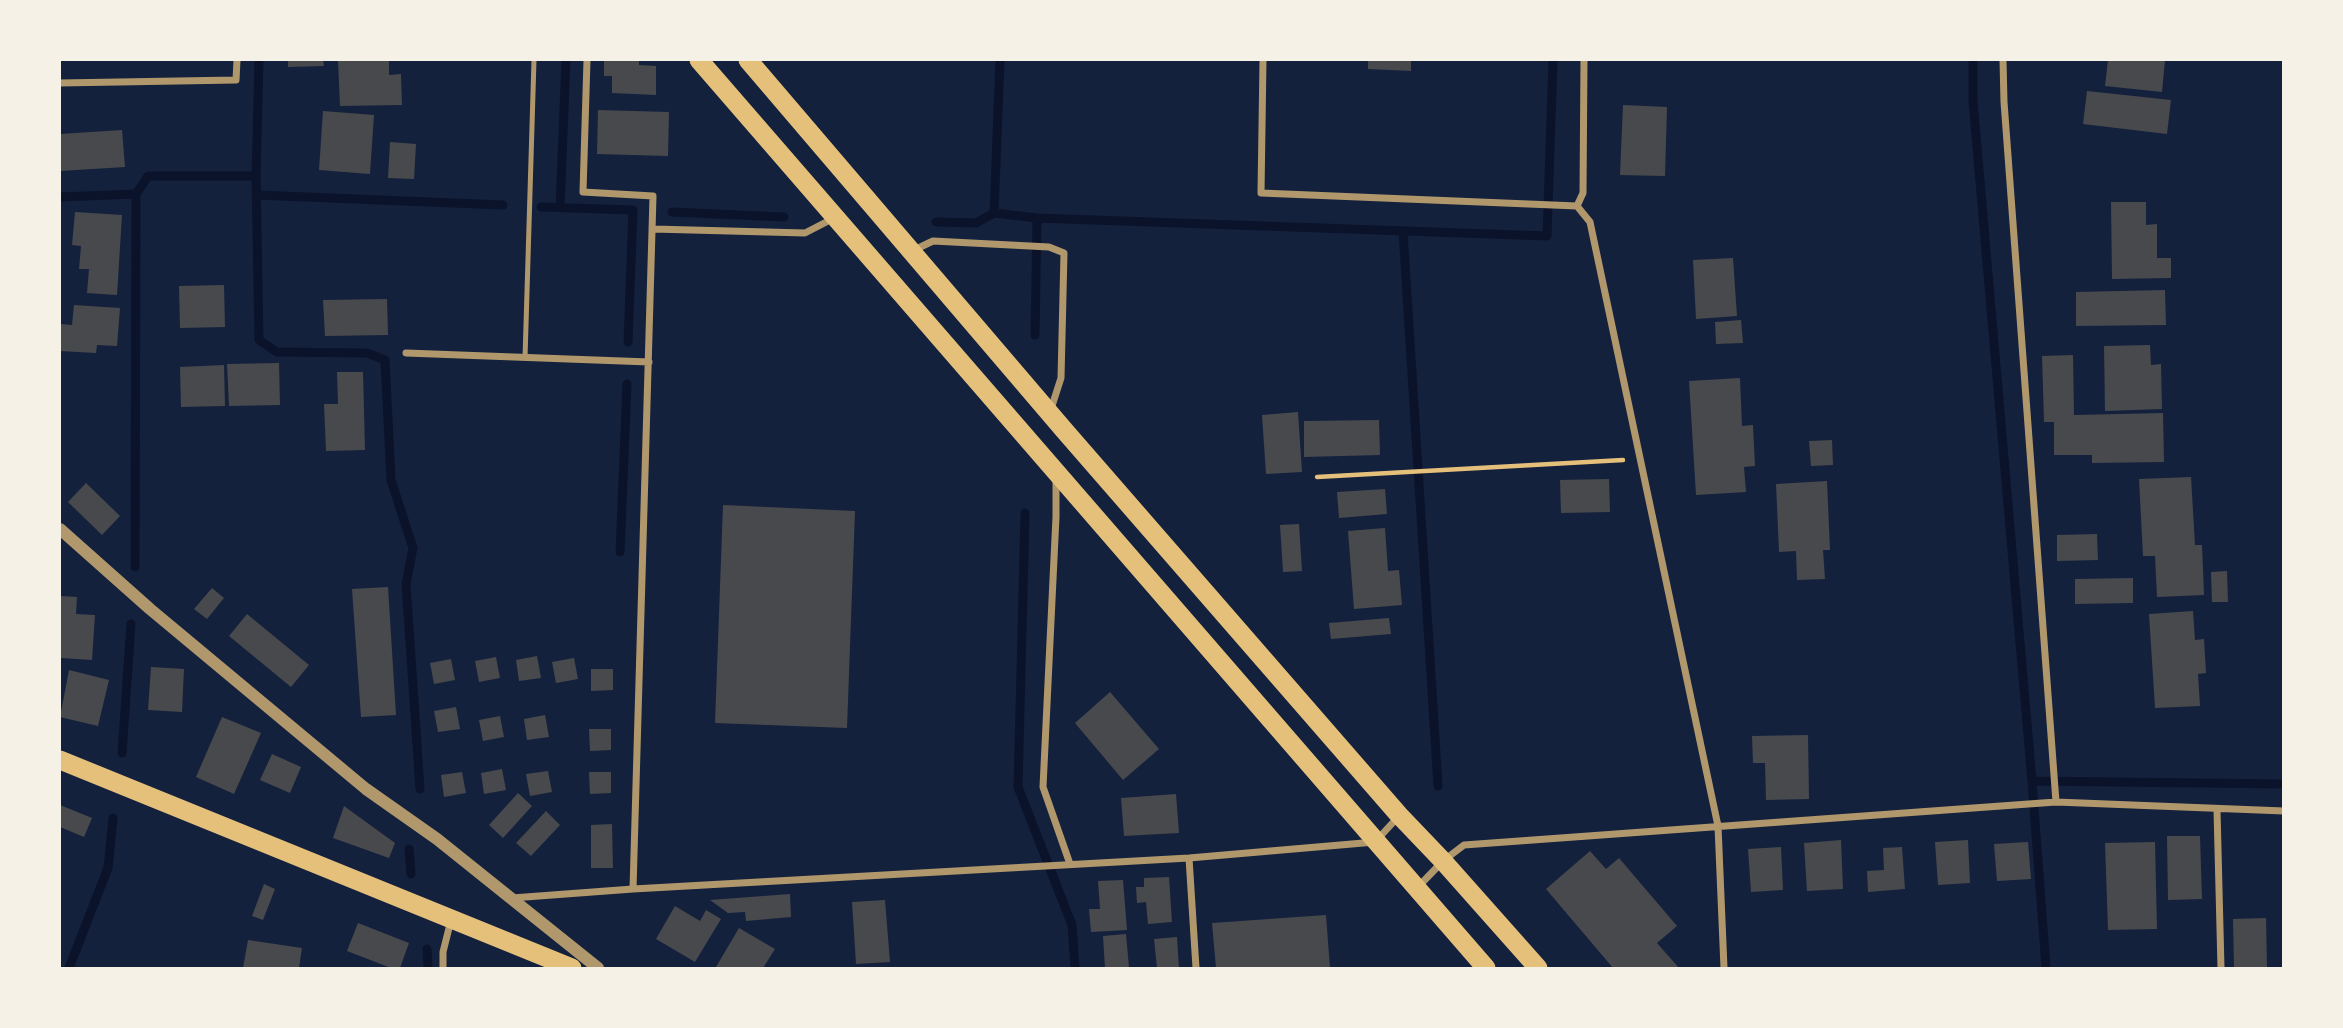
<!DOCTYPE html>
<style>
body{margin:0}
#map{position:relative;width:2343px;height:1028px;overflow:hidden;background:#14213d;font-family:Poppins,sans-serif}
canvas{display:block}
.frame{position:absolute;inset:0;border:61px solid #f6f1e7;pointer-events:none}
</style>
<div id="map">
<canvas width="2343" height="1028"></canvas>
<div class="frame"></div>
</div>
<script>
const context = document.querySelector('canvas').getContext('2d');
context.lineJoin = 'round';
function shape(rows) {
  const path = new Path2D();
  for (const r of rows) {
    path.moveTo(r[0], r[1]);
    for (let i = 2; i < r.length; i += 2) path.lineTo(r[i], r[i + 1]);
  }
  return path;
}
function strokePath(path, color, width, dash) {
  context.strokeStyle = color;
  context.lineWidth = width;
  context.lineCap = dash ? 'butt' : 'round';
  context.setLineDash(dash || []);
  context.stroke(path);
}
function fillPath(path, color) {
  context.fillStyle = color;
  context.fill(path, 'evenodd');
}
strokePath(shape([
 [259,60,256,176,259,340,277,352,367,353,385,360,391,480,413,548,406,584,420,789],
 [1000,60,994,213,1037,218,1547,236,1553,60],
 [1973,60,1973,101,2032,781,2284,784],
 [257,195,503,205],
 [60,197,136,194],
 [541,207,633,210,628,342],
 [560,207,566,60],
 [672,212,784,217],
 [936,222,976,223,994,213],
 [1403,231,1438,786],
 [1035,335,1037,218],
 [1025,513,1018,787,1072,925,1075,968],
 [620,552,627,384],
 [135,567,136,194,148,176,256,176],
 [122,753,131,624],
 [2032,781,2046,968],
 [409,849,411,874],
 [427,949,428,968],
 [69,968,108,868,113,818]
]), '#0b132b', 9);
fillPath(shape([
 [288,60,323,60,324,66,288,67],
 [338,60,389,60,389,75,401,74,402,105,340,106],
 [604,60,639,60,639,65,656,66,656,95,612,93,612,76,604,76],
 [1368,60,1411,60,1411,71,1368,69],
 [2108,60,2165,60,2162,92,2105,86],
 [2087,91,2171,100,2167,134,2083,124],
 [1623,105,1667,107,1665,176,1620,175],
 [598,110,669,112,668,156,597,154],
 [323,111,374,115,370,174,319,170],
 [122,130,125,167,60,171,60,134],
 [390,142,416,144,414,179,388,178],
 [2111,202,2146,202,2146,225,2157,224,2157,258,2171,258,2171,278,2112,279],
 [75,212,122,215,117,295,87,293,89,269,79,269,81,246,72,245],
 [1733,258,1737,316,1696,319,1693,260],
 [224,285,225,327,180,328,179,286],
 [2165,290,2166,325,2076,326,2076,292],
 [387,299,388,335,325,336,323,300],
 [74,305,120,308,117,346,97,345,96,353,60,351,60,324,72,325],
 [1741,320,1743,343,1716,344,1715,322],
 [2150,345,2151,365,2161,364,2162,409,2105,411,2104,346],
 [2073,355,2074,415,2163,413,2164,462,2092,463,2092,455,2054,455,2054,422,2044,422,2042,356],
 [279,363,280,405,229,406,227,364],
 [224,365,225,406,181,407,180,367],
 [337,372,363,372,365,450,326,451,324,404,338,404],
 [1740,378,1742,426,1753,425,1755,466,1744,467,1746,492,1696,495,1689,381],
 [1298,412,1302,472,1266,474,1262,415],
 [1379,420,1380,455,1304,457,1304,421],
 [1832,440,1833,465,1811,466,1809,441],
 [2191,477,2195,545,2202,545,2204,595,2157,597,2155,556,2143,556,2139,479],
 [1609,479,1610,512,1561,513,1560,480],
 [1827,481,1830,550,1823,550,1825,579,1797,580,1796,551,1779,552,1776,484],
 [86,483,120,516,102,535,68,502],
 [1385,489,1387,514,1339,518,1337,492],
 [723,505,855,511,847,728,715,723],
 [1299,524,1302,571,1283,572,1280,525],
 [1385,528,1388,571,1399,570,1402,605,1354,609,1348,531],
 [2097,534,2098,560,2057,561,2057,535],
 [2227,571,2228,602,2212,602,2211,572],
 [2133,578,2133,603,2075,604,2075,579],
 [388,587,396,715,361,717,352,589],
 [212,588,224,598,207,619,194,609],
 [60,596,77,597,76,614,95,615,92,660,60,658],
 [2193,611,2195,640,2204,639,2206,673,2198,674,2200,706,2155,708,2149,614],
 [247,614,309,665,291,687,229,636],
 [1389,618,1391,634,1331,639,1329,623],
 [537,656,541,678,519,681,516,660],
 [496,657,500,678,479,682,475,661],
 [574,658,578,679,556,683,552,662],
 [451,659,455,680,434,684,430,663],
 [151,667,184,669,182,712,148,710],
 [591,669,613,669,613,690,591,691],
 [69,670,109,680,98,726,60,717],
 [1110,692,1159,749,1123,780,1075,723],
 [456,707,460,729,438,732,434,711],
 [545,715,549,737,527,740,524,719],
 [500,716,504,737,483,741,479,720],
 [222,717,261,733,234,794,196,777],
 [589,729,611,729,611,750,590,751],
 [1808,735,1809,799,1766,800,1765,763,1753,763,1752,736],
 [272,754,301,767,290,793,260,780],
 [502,769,506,790,484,794,481,773],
 [548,771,552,792,530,796,526,774],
 [462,772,466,793,444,797,441,775],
 [589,772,611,772,611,793,590,794],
 [518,793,532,806,503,838,489,825],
 [1176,794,1179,833,1124,836,1121,798],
 [60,805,92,818,84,837,60,827],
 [344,806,395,843,389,858,333,838],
 [546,811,560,825,531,856,516,843],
 [612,824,613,868,591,868,591,825],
 [2167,836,2200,836,2202,899,2168,900],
 [1841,840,1843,889,1807,891,1804,843],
 [1968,840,1970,883,1938,885,1935,842],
 [2028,842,2031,879,1997,881,1994,844],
 [2155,842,2157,929,2108,930,2105,843],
 [1781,847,1783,890,1751,892,1748,849],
 [1902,847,1905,889,1868,892,1867,871,1884,870,1883,848],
 [1590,851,1606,869,1619,858,1677,926,1657,943,1679,968,1613,968,1546,889],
 [1169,877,1172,922,1148,924,1146,902,1137,903,1136,887,1144,887,1144,878],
 [1123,880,1127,930,1091,932,1089,909,1100,909,1098,881],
 [264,884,275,889,263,920,252,916],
 [790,894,791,917,746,921,745,912,728,913,710,900],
 [885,900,890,962,856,964,852,902],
 [675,906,700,921,706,910,721,919,695,962,656,939],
 [1326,915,1330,968,1216,968,1212,923],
 [2266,918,2267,968,2234,968,2233,919],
 [358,923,409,943,400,968,391,968,347,951],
 [739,928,775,949,763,968,716,967],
 [1126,934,1129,968,1105,968,1103,936],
 [1177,937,1179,968,1157,968,1154,939],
 [248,940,302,948,299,968,243,968]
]), '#48494c');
strokePath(shape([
 [1317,477,1623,460]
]), '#e5c07b', 4.5);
strokePath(shape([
 [525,358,534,60]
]), '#b1986c', 5);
strokePath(shape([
 [587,60,583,192,653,196,633,889],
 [1263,60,1261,193,1577,206,1590,222,1718,826,1724,968],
 [2003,60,2004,102,2056,802],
 [60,83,236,80,237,60],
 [1577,206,1583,193,1584,60],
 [653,229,805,233,834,218],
 [912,251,933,241,1049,247,1064,253,1061,378,1051,409],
 [406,353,649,362],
 [1056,480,1056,517,1043,787,1070,864],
 [2217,810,2221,968],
 [1189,858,1196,968],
 [1419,886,1443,861,1464,845,2056,802,2284,811],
 [512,898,633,889,1189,858,1375,842,1399,816],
 [443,968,443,952,451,920]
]), '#b1986c', 7);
strokePath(shape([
 [60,529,150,609,366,789,437,839,598,968]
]), '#b1986c', 12);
strokePath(shape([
 [699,60,1486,968],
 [748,60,1064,430,1399,815,1443,861,1538,968],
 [60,760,572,968]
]), '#e5c07b', 19);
</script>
